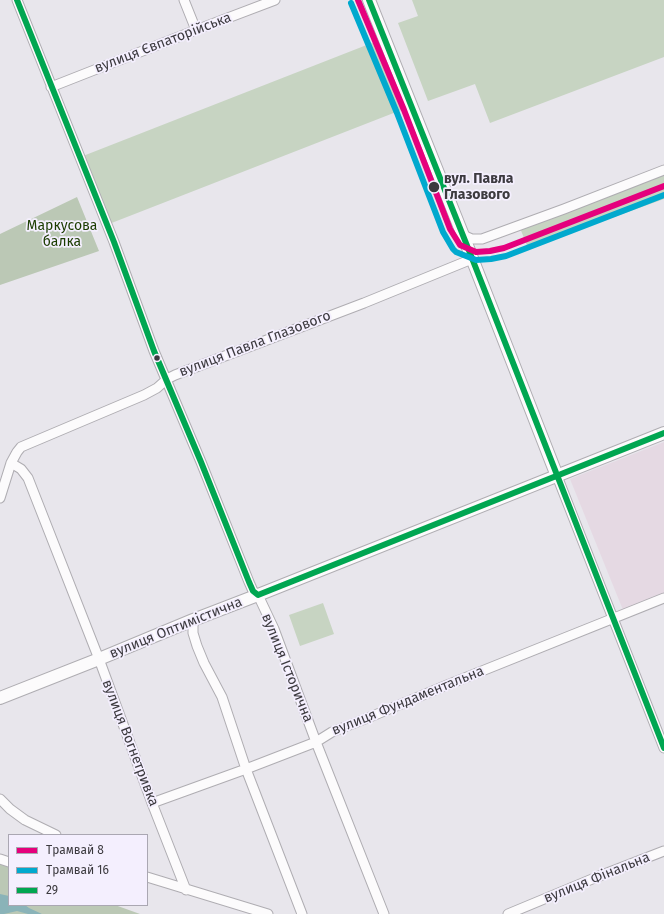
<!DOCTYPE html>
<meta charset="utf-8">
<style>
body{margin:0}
#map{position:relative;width:664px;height:914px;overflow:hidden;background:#e8e6ec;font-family:"Fira Sans",sans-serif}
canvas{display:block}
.legend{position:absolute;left:8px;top:834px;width:140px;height:72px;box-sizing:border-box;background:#f4effe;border:1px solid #aaa7b2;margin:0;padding:5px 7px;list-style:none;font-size:12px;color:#3c3a3f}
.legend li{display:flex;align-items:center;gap:8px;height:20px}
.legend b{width:20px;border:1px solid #aaa7b2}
</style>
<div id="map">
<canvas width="664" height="914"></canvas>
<ul class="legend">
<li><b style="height:5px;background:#e5007d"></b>Трамвай 8</li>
<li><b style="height:5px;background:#00a9ce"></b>Трамвай 16</li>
<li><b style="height:5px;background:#00a651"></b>29</li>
</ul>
</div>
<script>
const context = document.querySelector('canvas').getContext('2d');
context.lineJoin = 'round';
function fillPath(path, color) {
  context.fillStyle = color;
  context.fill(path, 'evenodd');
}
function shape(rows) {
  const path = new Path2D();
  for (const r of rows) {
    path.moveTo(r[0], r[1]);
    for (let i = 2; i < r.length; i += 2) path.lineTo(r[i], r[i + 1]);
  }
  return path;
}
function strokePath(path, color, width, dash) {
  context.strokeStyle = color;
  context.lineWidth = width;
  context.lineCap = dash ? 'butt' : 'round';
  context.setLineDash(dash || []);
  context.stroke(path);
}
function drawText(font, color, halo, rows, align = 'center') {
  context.font = font + ' "Fira Sans",sans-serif';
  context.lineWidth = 3.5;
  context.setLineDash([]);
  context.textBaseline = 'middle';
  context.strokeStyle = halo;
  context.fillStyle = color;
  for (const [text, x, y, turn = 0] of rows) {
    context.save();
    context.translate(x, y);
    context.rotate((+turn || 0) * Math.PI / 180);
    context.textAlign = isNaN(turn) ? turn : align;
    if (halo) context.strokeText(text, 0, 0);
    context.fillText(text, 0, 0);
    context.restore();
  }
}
fillPath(shape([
 [664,442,664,594,623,610,570,479]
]), '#e5d9e3');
fillPath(shape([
 [412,0,664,0,664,57,490,123,475,84,428,101,398,23,418,16],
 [382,39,409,107,109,224,83,156],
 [664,167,664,199,528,248,518,223],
 [323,603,334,634,300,646,289,615]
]), '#c7d4c2');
fillPath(shape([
 [77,197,99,251,0,285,0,234],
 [0,864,9,867,9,905,115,905,140,914,0,914]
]), '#bbc8b5');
fillPath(shape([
 [0,894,9,896,9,905,25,905,29,908,42,914,28,914,17,911,4,914,0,914]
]), '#8ab3b8');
const minor = shape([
 [17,0,114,242,154,351,201,462,249,582,253,591,258,595,274,629,316,742,384,914],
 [184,0,196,30],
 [51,87,196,30,275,0],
 [463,235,472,239,482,239,564,209,664,170],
 [557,476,664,748],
 [0,498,11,463],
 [193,620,193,633,197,646,204,663,222,697,246,769,302,914],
 [0,799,10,809,25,820,56,835],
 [152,803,246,769,316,742,332,732,370,717,447,685,664,598],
 [0,859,9,862],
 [147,877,268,914],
 [186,890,152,803,99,659,28,478,21,469,11,463,17,452,21,447,144,395,157,388,167,379,175,375,364,303,472,259],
 [508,914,597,877,664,851]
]);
const tertiary = shape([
 [369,0,468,248,557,476],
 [0,698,99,659,193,620,258,595,664,433]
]);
strokePath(minor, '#afadb2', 11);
strokePath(tertiary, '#afadb2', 14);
strokePath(minor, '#fcfbfc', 9);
strokePath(tertiary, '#fcfbfc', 12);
strokePath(shape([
 [17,0,114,242,154,351,201,462,249,582,253,591,258,595,664,433],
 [369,0,468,248,664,748]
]), '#00a651', 6);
strokePath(shape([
 [358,0,404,110,450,229,460,245,476,252,490,251,504,248,664,186]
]), '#e5007d', 6);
strokePath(shape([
 [351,3,397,113,443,232,453,249,456,252,476,260,491,259,506,256,664,195]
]), '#00a9ce', 6);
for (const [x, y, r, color] of [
 [434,187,6,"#3c3a3f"],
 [157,358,3.5,"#3c3a3f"]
]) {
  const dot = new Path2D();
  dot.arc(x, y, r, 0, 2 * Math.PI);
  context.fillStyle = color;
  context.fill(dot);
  strokePath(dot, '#f4effe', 1.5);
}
drawText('14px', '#3c3a3f', '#f4effe', [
 ["вулиця Євпаторійська",163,43,-21],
 ["вулиця Павла Глазового",255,344,-21],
 ["вулиця Оптимістична",176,628,-22],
 ["вулиця Історична",287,668,68],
 ["вулиця Фундаментальна",408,701,-22],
 ["вулиця Вогнетривка",130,743,69],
 ["вулиця Фінальна",597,878,-22]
]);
drawText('bold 14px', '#3c3a3f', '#f4effe', [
 ["вул. Павла",444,179],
 ["Глазового",444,195]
], 'left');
drawText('14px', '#1b3c01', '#f4effe', [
 ["Маркусова",62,226],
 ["балка",62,242]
]);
</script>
